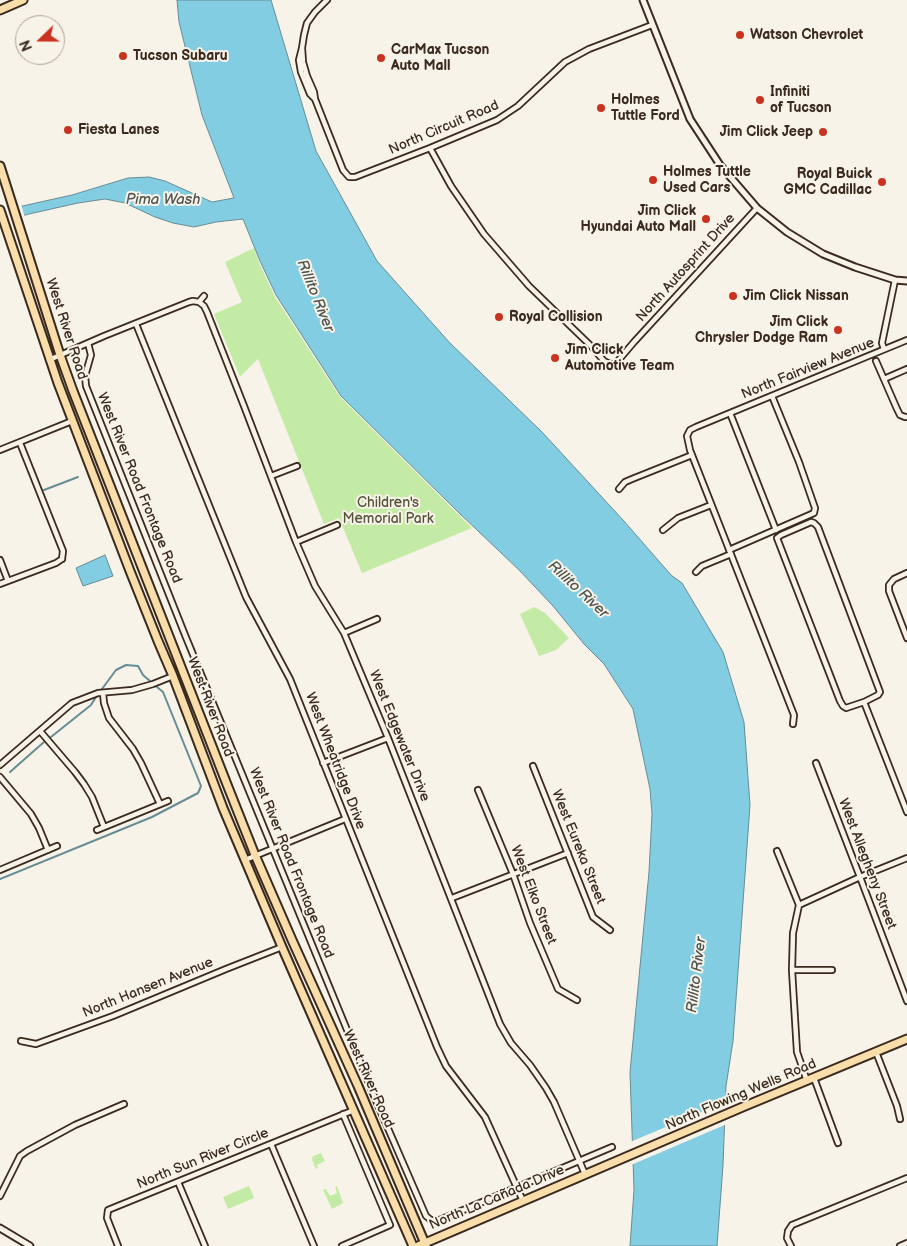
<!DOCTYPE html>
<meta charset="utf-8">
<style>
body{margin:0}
#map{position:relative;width:907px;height:1246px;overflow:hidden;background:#f7f3e8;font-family:"Balsamiq Sans",sans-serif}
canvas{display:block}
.north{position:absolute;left:15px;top:15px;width:50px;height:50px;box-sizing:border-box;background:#f7f3e8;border:1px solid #aca397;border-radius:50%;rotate:248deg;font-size:14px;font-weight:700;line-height:20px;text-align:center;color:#3b2a1e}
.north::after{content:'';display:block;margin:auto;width:18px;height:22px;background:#c8321e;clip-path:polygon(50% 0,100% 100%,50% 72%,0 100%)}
</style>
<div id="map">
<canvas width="907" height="1246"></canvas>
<div class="north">N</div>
</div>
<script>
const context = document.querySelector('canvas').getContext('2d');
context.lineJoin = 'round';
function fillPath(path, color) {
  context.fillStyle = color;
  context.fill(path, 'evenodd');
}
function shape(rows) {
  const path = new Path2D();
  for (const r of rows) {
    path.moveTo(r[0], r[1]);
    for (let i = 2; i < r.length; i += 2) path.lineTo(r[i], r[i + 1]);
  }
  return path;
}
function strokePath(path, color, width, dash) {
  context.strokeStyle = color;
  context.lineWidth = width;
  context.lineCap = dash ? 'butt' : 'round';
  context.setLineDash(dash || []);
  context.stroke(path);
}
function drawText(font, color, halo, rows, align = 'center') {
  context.font = font + ' "Balsamiq Sans",sans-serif';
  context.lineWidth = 4;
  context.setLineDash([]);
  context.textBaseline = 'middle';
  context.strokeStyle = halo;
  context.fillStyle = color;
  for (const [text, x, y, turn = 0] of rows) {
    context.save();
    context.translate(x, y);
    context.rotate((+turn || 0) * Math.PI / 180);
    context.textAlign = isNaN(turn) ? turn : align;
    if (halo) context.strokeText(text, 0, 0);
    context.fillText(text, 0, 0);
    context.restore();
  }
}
fillPath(shape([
 [254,248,260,265,275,297,340,397,472,528,362,573,339,518,324,524,258,359,240,377,214,314,242,302,225,262],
 [534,607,545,613,569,638,556,650,539,656,520,614],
 [321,1153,325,1161,317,1165,318,1168,316,1169,312,1160,313,1156],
 [249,1186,254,1198,228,1209,223,1197],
 [337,1186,343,1203,332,1209,323,1190,326,1189,330,1196,337,1193,335,1187]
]), '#c4eba6');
const water = shape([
 [177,0,271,0,316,151,377,261,449,342,542,432,623,520,671,575,682,583,723,652,744,722,750,805,733,1041,726,1086,723,1165,717,1246,630,1246,634,1190,630,1072,649,872,652,814,650,789,633,709,604,664,584,644,553,606,519,570,457,511,341,396,276,295,260,261,243,219,216,222,194,227,173,223,155,217,125,203,105,199,78,203,29,214,0,222,0,211,72,195,128,178,149,177,165,181,212,202,234,198,202,115,179,22,177,0],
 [105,555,113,576,83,586,76,568,105,555]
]);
fillPath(water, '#83cde3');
strokePath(water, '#668c94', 1);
fillPath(shape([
 [21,204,25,218,0,225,0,208],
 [728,1101,727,1124,631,1165,630,1142]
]), '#f7f3e8');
strokePath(shape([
 [44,490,78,477],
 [102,689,116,670,126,665,138,666,143,675,150,681],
 [51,737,91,705,96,697],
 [10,772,44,742],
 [0,879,152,817,198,793,201,786,163,692,157,687]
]), '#668c94', 2);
const minor = shape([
 [302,48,304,35,307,23,315,12,327,0],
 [315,99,310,94,301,72,299,60,302,48,303,62,307,76,314,92,315,99,343,170,349,177,355,177,430,148,497,120,518,106,565,62,589,49,652,25],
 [430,148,451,186,484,234,529,286,591,346,604,361,612,365,617,362,634,342,757,208],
 [199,302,204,306,207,312,244,406,296,542,315,586,344,633,388,738,500,1024,511,1043,530,1065,546,1088,554,1102,585,1174],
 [199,302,204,296],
 [136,324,246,597,290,679,437,1047,446,1066,485,1117,523,1201],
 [88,343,91,355,85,376,86,386,185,635,377,1103,426,1216,431,1220,435,1221,442,1219,612,1147],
 [884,349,882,343,895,280],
 [49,360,104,336,189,302,193,301,199,302],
 [876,361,897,409,900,415,905,417,907,417],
 [884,379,907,369],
 [730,413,776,530],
 [20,443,63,551,62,559],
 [0,450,72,421],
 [271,476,297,466],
 [619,489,625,482,632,479,692,455],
 [811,522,814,523,818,527,880,692,878,695,864,702,846,708,843,706,840,701,777,538,781,535,811,522],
 [663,530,678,518,711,505],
 [296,542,337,525],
 [729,550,814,513,815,508,799,462,772,396],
 [0,560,8,581],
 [696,572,702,566,731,554],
 [907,573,894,579,889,585,889,591,907,638],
 [0,584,56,563,62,559],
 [344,633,377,619],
 [103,693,104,703,109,718,133,749,141,763,160,804],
 [864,702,907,812],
 [793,724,794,715,690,450,687,436,690,430,696,427,907,340],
 [40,731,75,772,84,784,92,797,104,827],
 [323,763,388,738],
 [816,763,860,877,907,1001],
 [0,765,72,703,98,693,132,690,153,684,173,676],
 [533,766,593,917,610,930],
 [0,777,31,814,39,828,48,850],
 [478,790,513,874,530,923,558,989,577,1000],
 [97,830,168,801],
 [777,851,799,905,793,933,792,970,797,1052,807,1081],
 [245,860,345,819],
 [0,870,57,846],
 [452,898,568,853],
 [799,905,860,877,907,858],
 [792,970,832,970],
 [21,1041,36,1044,113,1016,226,969,282,947],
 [876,1052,897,1106,900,1119],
 [814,1078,838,1143],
 [271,1144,314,1246],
 [178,1182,205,1246],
 [0,1196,20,1156,27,1151,75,1125,124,1104],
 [118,1246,107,1218,108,1210,354,1110],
 [342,1246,390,1225,343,1114],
 [791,1246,787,1238,788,1231,792,1225,907,1178],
 [900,1246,907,1243]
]);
const tertiary = shape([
 [643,0,690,119,720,165,757,208,787,232,823,254,855,267,895,280,907,281],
 [0,1228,30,1246]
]);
const primary = shape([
 [0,166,60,355,73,391,228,787,255,855,292,940,358,1086,426,1246],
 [0,210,58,383,130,571,158,641,173,676,223,808,282,947,413,1246],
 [418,1246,745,1106,907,1039]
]);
const trunk = shape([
 [0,10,23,0]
]);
strokePath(minor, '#3b2a1e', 8);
strokePath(tertiary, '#3b2a1e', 9);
strokePath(primary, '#3b2a1e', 11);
strokePath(trunk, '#3b2a1e', 11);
strokePath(minor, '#f7f3e8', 4.5);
strokePath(tertiary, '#f7f3e8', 5);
strokePath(primary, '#f9ddab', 7);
strokePath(trunk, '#f9ddab', 7);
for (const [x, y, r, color] of [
 [740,35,5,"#c8321e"],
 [123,56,5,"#c8321e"],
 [381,58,5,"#c8321e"],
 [760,100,5,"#c8321e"],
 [601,108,5,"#c8321e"],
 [68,130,5,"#c8321e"],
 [823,132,5,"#c8321e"],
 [653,180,5,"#c8321e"],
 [882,182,5,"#c8321e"],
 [706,219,5,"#c8321e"],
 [733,296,5,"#c8321e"],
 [499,317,5,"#c8321e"],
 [838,330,5,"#c8321e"],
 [555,358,5,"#c8321e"]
]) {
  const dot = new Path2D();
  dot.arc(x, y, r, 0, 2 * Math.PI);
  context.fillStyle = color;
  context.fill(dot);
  strokePath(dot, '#f7f3e8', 2);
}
drawText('bold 14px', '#3b2a1e', '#f7f3e8', [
 ["Watson Chevrolet",750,35],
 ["CarMax Tucson",391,50],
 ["Auto Mall",391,66],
 ["Tucson Subaru",133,56],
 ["Infiniti",770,92],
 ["of Tucson",770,108],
 ["Holmes",611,100],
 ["Tuttle Ford",611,116],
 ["Fiesta Lanes",78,130],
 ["Jim Click Jeep",813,132,"right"],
 ["Holmes Tuttle",663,172],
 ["Used Cars",663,188],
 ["Royal Buick",872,174,"right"],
 ["GMC Cadillac",872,190,"right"],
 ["Jim Click",696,211,"right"],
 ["Hyundai Auto Mall",696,227,"right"],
 ["Jim Click Nissan",743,296],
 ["Royal Collision",509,317],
 ["Jim Click",828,322,"right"],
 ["Chrysler Dodge Ram",828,338,"right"],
 ["Jim Click",565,350],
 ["Automotive Team",565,366]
], 'left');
drawText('14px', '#3b2a1e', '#f7f3e8', [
 ["North Circuit Road",444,128,-23],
 ["North Autosprint Drive",686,268,-48],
 ["West River Road",66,329,72],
 ["North Fairview Avenue",808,369,-22],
 ["West River Road Frontage Road",139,488,68],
 ["West River Road",210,707,69],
 ["West Edgewater Drive",399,736,68],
 ["West Wheatridge Drive",335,761,69],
 ["West Eureka Street",578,847,68],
 ["West River Road Frontage Road",291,863,68],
 ["West Allegheny Street",867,864,69],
 ["West Elko Street",533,895,69],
 ["North Hansen Avenue",148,988,-22],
 ["West River Road",368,1079,66],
 ["North Flowing Wells Road",741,1095,-23],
 ["North Sun River Circle",203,1159,-22],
 ["North La Cañada Drive",497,1198,-23]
]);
drawText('14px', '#565139', '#f7f3e8', [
 ["Children's",388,503],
 ["Memorial Park",388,519]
]);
drawText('italic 15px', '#4d534f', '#f7f3e8', [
 ["Pima Wash",163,200],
 ["Rillito River",315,296,68],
 ["Rillito River",578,590,43],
 ["Rillito River",697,975,-83]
]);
</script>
